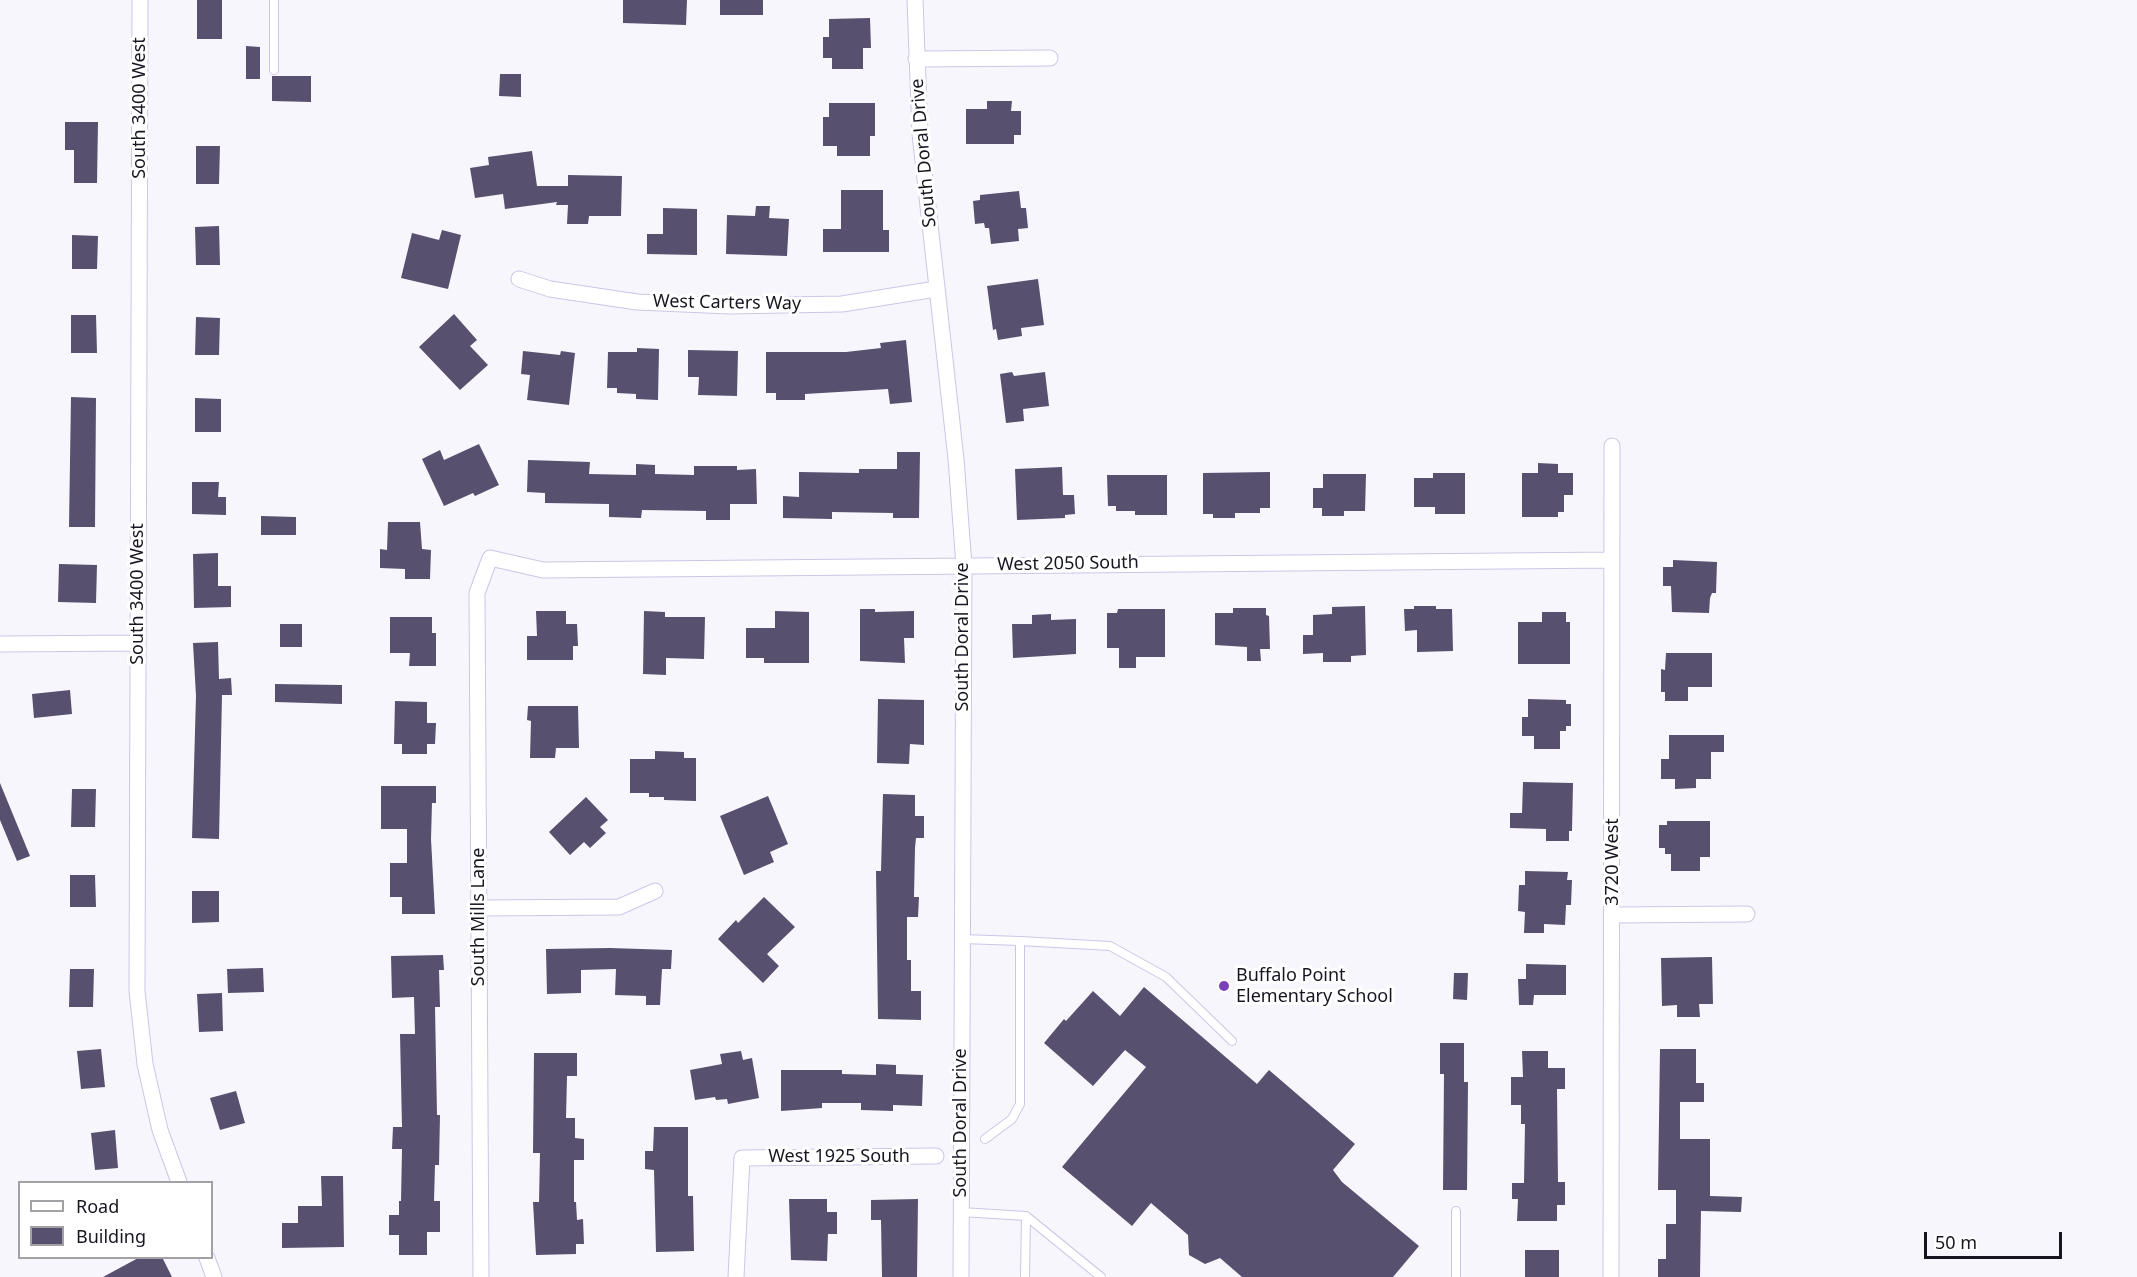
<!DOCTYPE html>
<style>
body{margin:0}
#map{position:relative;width:2137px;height:1277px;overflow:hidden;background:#f8f6fd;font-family:"Noto Sans",sans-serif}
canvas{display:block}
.legend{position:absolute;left:18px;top:1181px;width:195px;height:78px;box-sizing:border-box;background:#fff;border:2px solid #a3a1a6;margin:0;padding:8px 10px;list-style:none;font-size:18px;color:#181521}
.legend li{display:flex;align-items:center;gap:12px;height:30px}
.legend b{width:30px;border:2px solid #a3a1a6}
.scale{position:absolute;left:1924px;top:1232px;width:138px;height:27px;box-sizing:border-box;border:3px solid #181521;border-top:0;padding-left:8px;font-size:18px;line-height:21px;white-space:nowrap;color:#181521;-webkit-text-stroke:4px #fff;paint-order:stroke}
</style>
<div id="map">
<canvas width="2137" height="1277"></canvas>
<ul class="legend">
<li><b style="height:8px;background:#fff"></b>Road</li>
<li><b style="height:16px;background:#57506e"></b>Building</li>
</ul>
<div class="scale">50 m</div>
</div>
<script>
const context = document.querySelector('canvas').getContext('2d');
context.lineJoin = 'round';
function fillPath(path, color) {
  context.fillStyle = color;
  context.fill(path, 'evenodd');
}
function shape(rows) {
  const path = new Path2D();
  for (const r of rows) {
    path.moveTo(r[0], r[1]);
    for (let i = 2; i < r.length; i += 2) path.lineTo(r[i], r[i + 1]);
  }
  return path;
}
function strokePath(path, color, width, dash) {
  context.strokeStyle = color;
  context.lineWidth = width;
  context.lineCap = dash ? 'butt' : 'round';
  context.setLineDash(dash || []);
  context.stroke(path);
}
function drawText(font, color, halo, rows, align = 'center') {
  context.font = font + ' "Noto Sans",sans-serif';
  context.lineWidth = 6;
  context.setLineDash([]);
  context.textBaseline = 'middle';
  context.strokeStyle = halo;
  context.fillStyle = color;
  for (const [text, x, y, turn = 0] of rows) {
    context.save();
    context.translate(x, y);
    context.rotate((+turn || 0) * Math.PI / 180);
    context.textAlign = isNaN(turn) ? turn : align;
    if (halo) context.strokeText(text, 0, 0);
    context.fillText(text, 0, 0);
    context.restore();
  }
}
fillPath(shape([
 [197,0,222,0,222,39,197,39],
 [623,0,687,0,686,25,623,23],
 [720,0,763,0,763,15,720,15],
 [870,18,871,48,863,48,863,69,832,69,832,58,823,58,823,37,829,37,829,19],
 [246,46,260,47,260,79,246,79],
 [500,74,521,74,521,97,499,96],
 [272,76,311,76,311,102,272,101],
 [987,101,1012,101,1011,111,1021,111,1021,135,1014,135,1014,144,966,144,966,109,987,109],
 [829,103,875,103,875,136,870,136,870,156,837,156,837,146,823,146,823,117,829,117],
 [65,122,98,122,97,183,74,183,74,150,65,150],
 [196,146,220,146,219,184,196,184],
 [532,151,537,186,568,186,568,175,622,176,621,216,589,216,588,224,567,224,568,205,556,205,557,202,505,209,503,194,475,198,470,168,489,165,488,157],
 [841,190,883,190,883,230,889,230,889,252,823,252,823,229,841,229],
 [1019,191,1021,208,1026,208,1028,228,1018,229,1019,241,991,244,989,228,985,228,984,223,975,224,973,201,980,200,980,195],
 [756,206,770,206,769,218,789,219,787,256,726,254,727,215,755,216],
 [663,208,697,209,697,255,647,254,647,234,663,234],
 [219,226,220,265,196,265,195,227],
 [442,230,461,235,448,289,401,278,412,233,439,240],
 [72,235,98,236,97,269,72,269],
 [1038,279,1044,325,1021,328,1022,336,998,340,996,329,993,330,987,286],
 [454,314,477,340,470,346,488,365,460,390,419,347],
 [71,315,96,315,97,353,71,353],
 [196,317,220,318,219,355,195,355],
 [906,340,912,402,890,404,888,389,805,394,805,400,776,400,776,393,766,393,766,352,846,352,881,348,880,343],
 [637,348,659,349,658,400,636,399,636,394,617,393,617,388,607,388,608,352,637,352],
 [688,350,738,351,737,396,698,395,699,377,688,377],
 [523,351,560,355,561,351,575,353,569,405,527,400,530,375,521,374],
 [1012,372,1014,376,1045,372,1049,406,1023,409,1024,421,1006,423,1000,374],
 [71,397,96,398,95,527,69,527],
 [195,398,221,399,221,432,195,432],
 [479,444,499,485,475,496,473,493,444,506,422,459,440,450,444,460],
 [897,452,920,452,919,518,893,518,893,513,832,512,832,519,783,518,783,496,799,497,799,472,859,473,859,469,897,469],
 [528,460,590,462,589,474,636,475,636,464,655,465,655,474,694,475,694,466,737,466,737,470,756,469,757,504,730,504,730,520,706,520,706,511,642,510,641,518,609,517,609,504,545,503,545,493,527,492],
 [1538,463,1558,464,1558,473,1573,473,1573,495,1564,495,1564,512,1558,512,1558,517,1522,517,1522,473,1538,473],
 [1062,467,1063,495,1074,495,1075,514,1065,515,1065,518,1017,520,1015,469],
 [1270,472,1270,508,1260,508,1260,513,1235,513,1235,518,1213,518,1213,514,1203,514,1203,473],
 [1433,473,1465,473,1465,514,1435,514,1435,507,1414,507,1414,478,1433,478],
 [1323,474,1366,474,1365,511,1344,511,1344,516,1322,516,1322,508,1313,508,1313,488,1323,488],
 [1107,475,1167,475,1167,515,1135,515,1135,511,1116,511,1116,506,1108,506],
 [192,482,219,482,218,497,226,497,226,515,192,514],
 [261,516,296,517,296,535,261,535],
 [388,522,420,522,422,549,431,550,430,579,405,579,405,569,380,568,380,549,387,550],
 [218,553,218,586,231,586,231,607,194,608,193,554],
 [1673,560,1717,562,1716,593,1712,593,1710,598,1709,613,1672,612,1671,586,1663,586,1663,567,1673,567],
 [59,564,97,565,96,603,58,602],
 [1365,606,1366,655,1351,656,1351,662,1323,662,1323,653,1303,654,1303,635,1313,635,1313,615,1332,614,1332,607],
 [1414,606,1436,606,1436,609,1452,609,1453,651,1417,652,1417,630,1405,631,1404,609,1414,609],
 [1233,608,1266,608,1266,615,1269,616,1270,649,1260,649,1261,661,1247,661,1247,647,1215,645,1215,613,1233,613],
 [860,609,875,609,875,612,914,611,914,638,904,638,905,663,860,661],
 [1118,609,1165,609,1165,657,1136,657,1136,668,1119,668,1119,648,1107,648,1107,613,1117,613],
 [536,611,566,611,566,624,577,624,578,646,573,646,573,660,527,660,527,636,537,636],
 [644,611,665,612,665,617,705,617,704,659,666,658,666,675,643,674],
 [775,611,809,612,809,663,764,663,764,658,746,658,746,628,775,628],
 [1542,612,1566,612,1566,622,1570,622,1570,664,1518,664,1518,622,1542,622],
 [1051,614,1051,620,1076,619,1076,654,1013,658,1012,624,1032,624,1032,615],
 [390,617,432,617,432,633,436,633,436,666,409,666,410,653,390,653],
 [280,624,302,624,302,647,280,647],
 [218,642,219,679,231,678,232,695,222,695,219,839,192,838,196,696,193,643],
 [1666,653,1712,653,1712,687,1688,687,1688,701,1665,701,1665,692,1661,692,1661,669,1665,670],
 [275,684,342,685,342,704,275,702],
 [70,690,72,714,34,718,32,694],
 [878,699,924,700,924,745,910,744,909,764,877,763],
 [1528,699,1566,700,1566,704,1571,704,1571,726,1566,726,1566,731,1560,731,1560,749,1534,749,1534,736,1522,736,1522,717,1528,717],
 [395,701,427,702,427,723,436,723,435,744,427,744,427,754,402,754,402,744,394,744],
 [528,706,578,706,579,748,556,748,555,758,530,758,531,721,527,720],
 [1669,735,1724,735,1724,752,1711,752,1711,779,1696,779,1696,788,1675,789,1675,779,1661,779,1661,759,1669,759],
 [655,751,684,752,684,758,696,758,696,801,664,800,664,797,649,797,649,793,630,793,630,759,655,759],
 [1523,782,1573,783,1572,831,1569,831,1569,841,1546,841,1546,829,1510,828,1510,813,1522,813],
 [0,783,30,856,17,861,0,820],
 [381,786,436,786,436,803,432,803,431,839,435,914,402,914,402,897,390,897,390,863,407,863,407,829,381,829],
 [72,789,96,789,95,827,71,827],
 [883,794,915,795,915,816,924,816,924,838,916,838,915,848,914,897,919,897,918,917,907,917,907,960,911,960,911,991,921,991,921,1020,878,1019,876,871,881,871],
 [768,796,788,844,770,852,774,862,744,875,720,816],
 [586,797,608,820,600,827,606,833,590,848,584,842,570,855,549,832],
 [1667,821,1710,821,1710,857,1700,857,1700,871,1671,871,1671,854,1665,854,1665,848,1659,848,1659,825,1667,825],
 [1525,871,1568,872,1567,880,1572,880,1571,905,1566,905,1565,925,1544,924,1544,933,1524,933,1525,912,1518,911,1519,885,1525,885],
 [70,875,95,875,96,907,70,907],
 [192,891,219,891,219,922,192,923],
 [764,897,795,927,767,954,779,966,763,983,718,939,736,920,738,923],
 [610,948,672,950,671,969,662,969,660,1005,646,1005,646,996,615,995,616,969,581,970,581,993,547,994,546,949],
 [443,955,444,970,439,970,440,1007,435,1007,437,1115,440,1115,439,1165,435,1165,434,1201,440,1201,440,1232,427,1232,427,1255,399,1255,399,1235,389,1235,389,1215,399,1215,399,1201,401,1201,402,1149,392,1149,393,1127,402,1127,400,1034,415,1034,414,997,392,998,391,956],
 [1712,957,1713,1004,1699,1004,1700,1017,1677,1017,1677,1005,1662,1006,1661,958],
 [1526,964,1566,965,1566,995,1534,995,1533,1005,1519,1005,1518,979,1526,979],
 [263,968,264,992,228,993,227,969],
 [70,969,94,969,93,1007,69,1007],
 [1454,973,1468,973,1467,1000,1453,999],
 [1144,987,1257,1084,1269,1070,1355,1144,1333,1170,1342,1182,1419,1246,1393,1277,1242,1277,1220,1258,1205,1264,1189,1255,1188,1235,1151,1203,1132,1226,1062,1167,1146,1067,1125,1050,1093,1086,1044,1043,1064,1019,1066,1021,1093,991,1120,1016],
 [222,993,223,1031,199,1032,197,994],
 [1440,1043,1464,1043,1464,1082,1468,1082,1467,1190,1443,1190,1444,1074,1440,1074],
 [101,1049,105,1087,81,1089,77,1051],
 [1660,1049,1696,1049,1696,1083,1704,1083,1704,1102,1680,1102,1680,1139,1710,1139,1710,1196,1742,1197,1741,1212,1701,1211,1700,1277,1658,1277,1658,1259,1666,1259,1666,1224,1676,1224,1676,1190,1658,1190],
 [741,1051,743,1060,752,1058,759,1098,728,1104,727,1099,716,1100,715,1097,695,1100,690,1070,722,1064,720,1054],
 [1522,1051,1548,1051,1548,1068,1565,1068,1565,1089,1557,1089,1558,1182,1565,1182,1565,1205,1557,1205,1557,1221,1517,1221,1518,1199,1512,1199,1512,1183,1524,1183,1525,1124,1521,1124,1521,1105,1511,1105,1511,1077,1523,1077],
 [534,1053,577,1053,577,1076,567,1076,566,1118,575,1118,575,1138,584,1139,584,1160,574,1160,574,1202,576,1202,577,1220,583,1219,584,1244,576,1244,576,1254,536,1255,533,1202,539,1202,540,1153,533,1153],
 [876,1064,896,1065,896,1074,923,1075,922,1106,893,1105,893,1111,861,1110,861,1103,822,1103,822,1108,781,1111,781,1070,842,1070,842,1074,876,1075],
 [236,1091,245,1123,220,1130,210,1098],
 [654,1127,688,1127,688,1196,693,1196,694,1251,656,1252,654,1170,645,1169,645,1151,653,1151],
 [115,1130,118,1168,95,1170,91,1133],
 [321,1176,343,1176,344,1247,282,1248,282,1223,298,1223,298,1206,322,1206],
 [789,1199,827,1199,827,1212,837,1212,837,1234,828,1234,827,1261,791,1260],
 [918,1199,917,1277,882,1277,881,1220,871,1220,871,1200],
 [1525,1250,1559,1250,1559,1277,1525,1277],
 [140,1257,162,1257,172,1277,103,1277]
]), '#57506e');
const lane = shape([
 [274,0,274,70],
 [962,939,1020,941,1020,1104,1012,1119,985,1139],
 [1020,941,1110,946,1166,977,1232,1041],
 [1456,1211,1456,1277],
 [961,1212,1026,1216,1101,1277],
 [1025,1277,1026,1216]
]);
const street = shape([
 [140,0,137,991,145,1064,160,1130,179,1182],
 [915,0,920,134,956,459,964,566,961,1277],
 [916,59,1050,58],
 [519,279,550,289,637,302,729,306,842,304,936,289],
 [0,644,138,643],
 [479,908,619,907,655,891],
 [1613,915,1747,914],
 [207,1258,214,1277],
 [481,1277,477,593,490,558,543,570,1612,560],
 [736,1277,742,1158,936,1156],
 [1611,1277,1612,446]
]);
strokePath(lane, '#cdc5e7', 10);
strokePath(street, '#cdc5e7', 17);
strokePath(lane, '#fff', 8);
strokePath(street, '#fff', 15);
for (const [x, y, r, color] of [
 [1224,986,6,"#7a40b6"]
]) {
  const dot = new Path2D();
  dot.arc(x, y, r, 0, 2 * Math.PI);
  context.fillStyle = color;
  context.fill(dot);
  strokePath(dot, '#fff', 2);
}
drawText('18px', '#181521', '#fff', [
 ["South 3400 West",140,108,-90],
 ["South Doral Drive",924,153,-95],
 ["West Carters Way",727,303,1],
 ["West 2050 South",1068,564,-1],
 ["South 3400 West",138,594,-90],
 ["South Doral Drive",963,637,-90],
 ["3720 West",1613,862,-90],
 ["South Mills Lane",479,917,-90],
 ["South Doral Drive",961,1123,-90],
 ["West 1925 South",839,1157]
]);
drawText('18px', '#181521', '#fff', [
 ["Buffalo Point",1236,976],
 ["Elementary School",1236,997]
], 'left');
</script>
